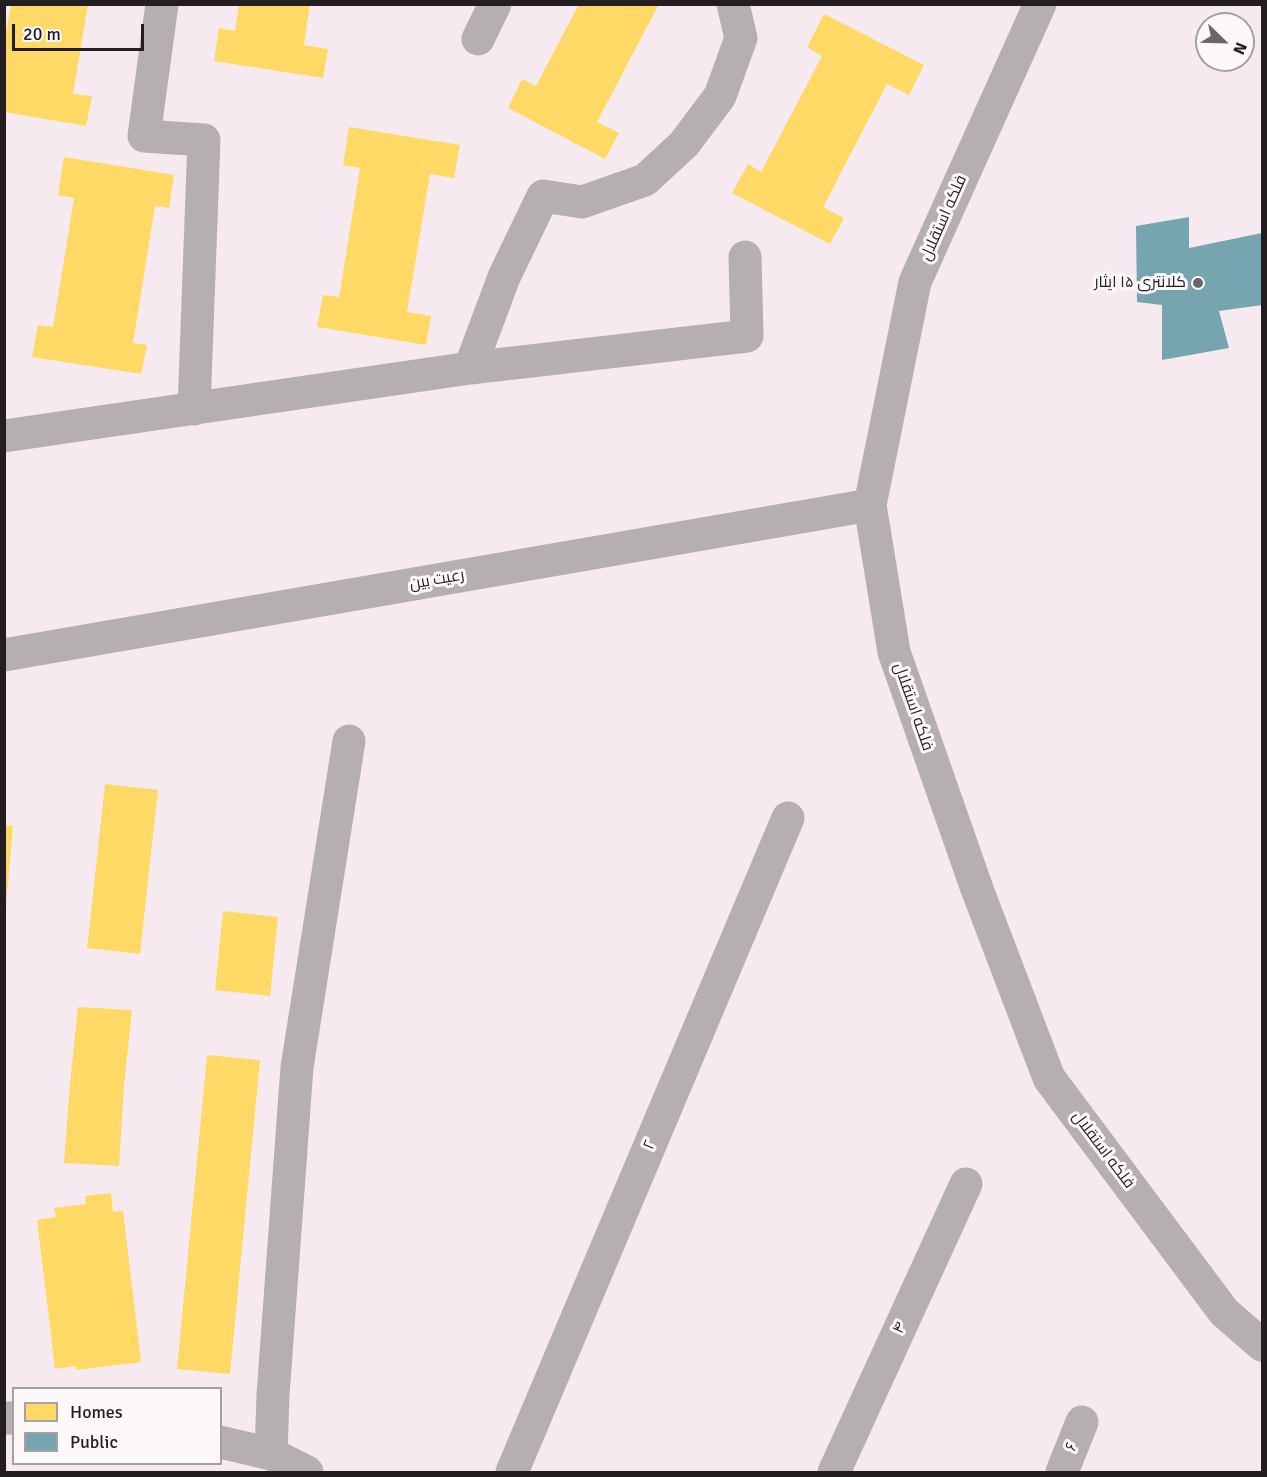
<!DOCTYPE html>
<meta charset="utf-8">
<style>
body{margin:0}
#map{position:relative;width:1267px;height:1477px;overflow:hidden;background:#f6eaf0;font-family:Signika,sans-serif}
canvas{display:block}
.frame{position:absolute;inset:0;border:6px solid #241d21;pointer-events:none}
.legend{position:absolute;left:12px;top:1387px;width:210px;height:78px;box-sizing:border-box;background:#fcf8fa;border:2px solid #a6a0a3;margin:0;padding:8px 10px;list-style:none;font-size:18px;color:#241d21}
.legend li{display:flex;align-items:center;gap:12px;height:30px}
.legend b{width:30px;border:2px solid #a6a0a3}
.north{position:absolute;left:1195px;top:12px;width:60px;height:60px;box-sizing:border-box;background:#fcf8fa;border:2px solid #a6a0a3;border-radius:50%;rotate:113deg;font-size:16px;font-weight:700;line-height:24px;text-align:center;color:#241d21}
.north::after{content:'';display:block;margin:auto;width:21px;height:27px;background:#6e6569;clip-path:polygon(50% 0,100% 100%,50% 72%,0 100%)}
.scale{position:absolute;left:12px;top:24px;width:132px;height:27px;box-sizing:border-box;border:3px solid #241d21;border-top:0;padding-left:8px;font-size:18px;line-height:21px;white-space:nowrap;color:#241d21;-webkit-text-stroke:4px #fcf8fa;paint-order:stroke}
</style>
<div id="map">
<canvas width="1267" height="1477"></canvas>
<div class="frame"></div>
<ul class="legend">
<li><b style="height:16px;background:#ffd966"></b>Homes</li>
<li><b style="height:16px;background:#76a5af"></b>Public</li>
</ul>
<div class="north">N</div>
<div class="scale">20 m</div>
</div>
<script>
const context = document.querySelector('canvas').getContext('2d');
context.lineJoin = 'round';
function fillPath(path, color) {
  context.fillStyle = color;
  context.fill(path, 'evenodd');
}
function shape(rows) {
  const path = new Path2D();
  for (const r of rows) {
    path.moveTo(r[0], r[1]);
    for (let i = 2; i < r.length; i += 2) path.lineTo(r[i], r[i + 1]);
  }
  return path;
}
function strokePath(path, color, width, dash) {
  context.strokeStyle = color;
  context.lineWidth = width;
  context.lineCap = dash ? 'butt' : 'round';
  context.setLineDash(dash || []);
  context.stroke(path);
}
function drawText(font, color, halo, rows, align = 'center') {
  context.font = font + ' Signika,Cairo,sans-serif';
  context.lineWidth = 6;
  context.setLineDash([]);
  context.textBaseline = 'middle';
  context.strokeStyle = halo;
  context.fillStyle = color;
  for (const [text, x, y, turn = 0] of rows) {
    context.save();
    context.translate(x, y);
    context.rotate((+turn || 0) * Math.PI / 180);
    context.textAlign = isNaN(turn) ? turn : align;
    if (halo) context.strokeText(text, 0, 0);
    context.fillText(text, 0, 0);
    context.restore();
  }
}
fillPath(shape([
 [239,4,310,4,304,45,328,49,323,78,214,61,219,28,235,31],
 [579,4,659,4,597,122,619,133,605,159,508,108,522,79,536,86],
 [11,5,88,5,73,94,92,96,86,126,4,112,4,44],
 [824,14,924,65,909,95,887,84,823,207,844,218,830,244,732,193,748,164,761,172,822,56,807,47],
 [349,127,460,145,454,178,430,174,407,312,431,316,426,345,317,327,323,295,339,297,360,168,343,165],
 [64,157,174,175,169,208,155,206,133,343,147,345,141,374,32,357,38,325,53,327,74,198,58,195],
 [105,784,158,790,140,954,87,948],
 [4,825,13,826,6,906,4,906],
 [223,911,278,917,270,996,215,990],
 [78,1007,132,1010,124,1086,119,1166,64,1163,70,1083],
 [207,1055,260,1060,230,1374,177,1369],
 [111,1193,113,1212,123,1211,141,1362,76,1370,75,1366,55,1369,37,1220,56,1217,54,1208,86,1204,85,1196]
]), '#ffd966');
fillPath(shape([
 [1189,217,1189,248,1262,233,1262,305,1219,311,1229,348,1162,360,1162,305,1137,302,1136,226]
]), '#76a5af');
strokePath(shape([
 [162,4,144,136,204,140,194,409],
 [478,39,495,4],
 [470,368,504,277,543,196,582,202,645,180,684,144,720,96,741,38,733,4],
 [4,436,470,368,747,336,745,257],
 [4,655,870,505],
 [4,1418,14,1418],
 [220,1442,271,1454,307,1472],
 [271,1454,273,1395,297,1067,349,741],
 [512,1472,788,818],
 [834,1472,966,1184],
 [1062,1472,1082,1422]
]), '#b5afb4', 33);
strokePath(shape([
 [1040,4,915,282,870,505,894,652,977,889,1049,1078,1224,1312,1262,1345]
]), '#b5aeb3', 33);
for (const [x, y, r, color] of [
 [1198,283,6,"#6e6569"]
]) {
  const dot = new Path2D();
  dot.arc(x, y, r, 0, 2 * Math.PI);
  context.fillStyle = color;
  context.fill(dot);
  strokePath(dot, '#fcf8fa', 2);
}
drawText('16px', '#241d21', '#fcf8fa', [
 ["فلکه استقلال",944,218,-66],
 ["رعیت بین",437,580,-10],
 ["فلکه استقلال",913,707,71],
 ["۲",650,1145,-67],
 ["فلکه استقلال",1103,1150,53],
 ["۴",900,1328,-65],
 ["۶",1072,1447,-68]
]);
drawText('16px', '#241d21', '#fcf8fa', [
 ["کلانتری ۱۵ ایثار",1186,283]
], 'right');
</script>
